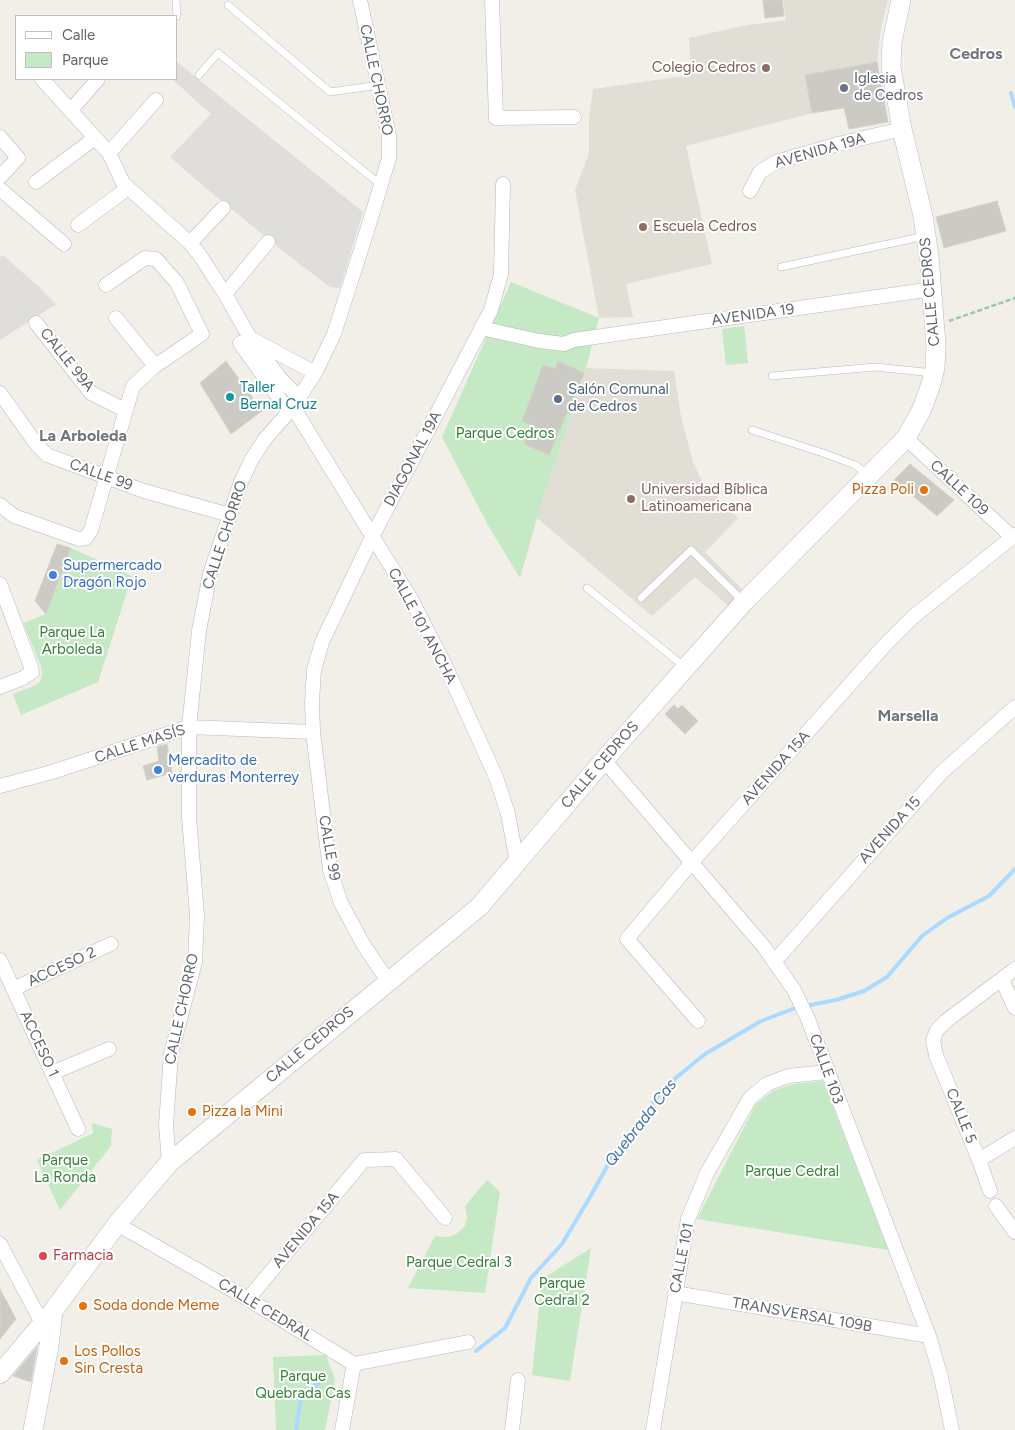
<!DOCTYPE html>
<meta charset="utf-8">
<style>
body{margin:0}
#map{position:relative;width:1015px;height:1430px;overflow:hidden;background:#f1efe8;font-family:Figtree,sans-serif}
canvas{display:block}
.legend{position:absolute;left:15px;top:15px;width:162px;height:65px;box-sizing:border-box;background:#fff;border:1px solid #bfc1c3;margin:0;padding:6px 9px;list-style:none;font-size:15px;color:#5f6368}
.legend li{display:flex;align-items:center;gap:10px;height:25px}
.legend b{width:25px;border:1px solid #bfc1c3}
</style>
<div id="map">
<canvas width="1015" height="1430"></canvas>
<ul class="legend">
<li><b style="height:6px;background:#fff"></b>Calle</li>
<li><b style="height:14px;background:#c5e8c5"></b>Parque</li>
</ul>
</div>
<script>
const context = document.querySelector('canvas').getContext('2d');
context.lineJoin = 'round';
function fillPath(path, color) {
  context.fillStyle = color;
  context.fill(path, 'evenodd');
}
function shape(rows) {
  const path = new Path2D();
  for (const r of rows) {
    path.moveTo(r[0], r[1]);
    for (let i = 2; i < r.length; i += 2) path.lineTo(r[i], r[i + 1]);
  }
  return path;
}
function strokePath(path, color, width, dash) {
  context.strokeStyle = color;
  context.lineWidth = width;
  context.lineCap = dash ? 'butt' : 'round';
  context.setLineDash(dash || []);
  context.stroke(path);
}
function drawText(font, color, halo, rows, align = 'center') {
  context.font = font + ' Figtree,sans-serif';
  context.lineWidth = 4;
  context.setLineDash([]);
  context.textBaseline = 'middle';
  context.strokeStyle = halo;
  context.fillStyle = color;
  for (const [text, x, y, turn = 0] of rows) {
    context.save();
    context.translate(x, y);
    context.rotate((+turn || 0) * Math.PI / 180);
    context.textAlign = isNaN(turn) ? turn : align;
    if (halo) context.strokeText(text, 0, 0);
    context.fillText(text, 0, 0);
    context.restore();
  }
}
fillPath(shape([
 [176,61,363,212,340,288,330,287,298,263,208,190,170,157,211,114,172,79,176,79],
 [3,255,39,287,56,304,0,340,0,257]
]), '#e0deda');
fillPath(shape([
 [783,0,888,0,881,29,877,62,805,75,812,113,686,146,712,264,626,284,633,317,599,318,575,190,589,153,589,119,593,89,691,75,689,38,742,26,786,20],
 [586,368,674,371,681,417,693,462,702,481,738,518,705,552,745,592,731,608,695,577,652,616,537,518]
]), '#e1ded6');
fillPath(shape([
 [511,282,599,318,586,368,537,518,520,578,488,525,442,437],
 [744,326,748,363,726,365,722,329],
 [71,548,132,576,98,682,21,715,13,694,34,686,40,682,42,675,41,666,23,623,46,614],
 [823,1081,888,1250,697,1219,756,1104,773,1091,793,1084],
 [92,1123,112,1129,111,1146,60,1210,37,1160,93,1133],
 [487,1180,500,1192,485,1293,408,1288,435,1236,448,1237,456,1234,465,1226,467,1218,465,1206],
 [591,1248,570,1381,532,1375,542,1279],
 [326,1355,335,1379,325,1430,276,1430,273,1357]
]), '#c5e8c5');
strokePath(shape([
 [1011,93,1015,107],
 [805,1006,836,1000,864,991,887,977,922,936,947,918,989,896,1015,869],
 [476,1351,505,1328,531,1278,562,1244,590,1197,615,1152,666,1086,705,1054,761,1021,798,1007],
 [296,1430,300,1402,320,1381]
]), '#aadaff', 4);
const building = shape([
 [763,0,782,0,784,16,765,18,763,0],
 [877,62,888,122,849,129,844,108,812,113,805,75,877,62],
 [997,201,1006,231,944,248,936,217,997,201],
 [226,361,262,411,231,434,200,383,226,361],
 [558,361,584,373,549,455,524,444,532,425,522,421,543,365,555,369,558,361],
 [910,464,954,500,937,516,894,480,910,464],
 [57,544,71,548,46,614,35,601,57,544],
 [674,705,678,709,682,705,698,721,685,734,665,714,674,705],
 [167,744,172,773,147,780,143,766,159,761,157,747,167,744],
 [0,1289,16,1319,0,1339,0,1289],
 [37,1347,31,1382,13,1376,37,1347]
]);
fillPath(building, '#cccac5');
strokePath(building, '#d6d1c6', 1);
const lane = shape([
 [176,0,177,16],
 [228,5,330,92,379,85],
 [199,75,218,53,381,185],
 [781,267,925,236],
 [772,376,875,367,934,373],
 [752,430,823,453,855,465,868,474],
 [587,588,686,668],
 [641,598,691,550,743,601]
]);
const street = shape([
 [492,0,496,118,574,117],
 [42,79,109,153,123,183,190,243,199,254,225,294,250,338,279,377,299,398],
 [71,110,98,79],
 [0,137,18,158,0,177],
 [109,153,156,100],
 [36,182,95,138],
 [0,189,64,244],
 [750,191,760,172,776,162,838,144,902,129],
 [78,225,128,188],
 [190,243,223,208],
 [225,294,268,242],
 [116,318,155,366],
 [36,323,91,393,125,410],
 [481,328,539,341,564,344,574,340,933,289],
 [252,339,315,373],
 [240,343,289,412],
 [0,393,37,445,47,455,144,491,230,515],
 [293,407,411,599,446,667,496,777,508,814,517,862],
 [906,438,1012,537],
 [0,505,14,516,79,539,86,538,91,530,133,386,155,366,202,334,177,283,156,259,145,258,106,285],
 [0,584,31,667,32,672,23,678,0,687],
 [604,760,764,947,794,990,808,1019,929,1336,941,1377,952,1430],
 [0,786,52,772,189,727,313,732],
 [0,960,78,1129],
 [774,962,941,773,1015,707],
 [1002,980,1015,1008],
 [388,981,363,944,341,903,330,870,313,732,312,702,314,670,322,642,372,537,491,310,501,274,503,184],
 [13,989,111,944],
 [698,1021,627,939,692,862,884,646,913,617,1015,535],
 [52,1073,109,1049],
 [979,1160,1015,1138],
 [169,1163,166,1125,171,1054,195,962,197,915,189,817,189,727,199,631,210,574,241,482,252,459,265,439,293,407,315,373,334,334,367,231,389,158,389,136,360,0],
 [990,1191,979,1160,936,1055,933,1040,937,1030,946,1021,1015,969],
 [996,1206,1015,1232],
 [117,1224,248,1299,354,1364,342,1430],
 [0,1244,42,1323],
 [675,1293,929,1336],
 [248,1299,364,1160,396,1159,445,1218],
 [354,1364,468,1342],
 [512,1430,518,1380],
 [653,1430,688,1219,707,1173,750,1098,767,1084,788,1076,827,1072]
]);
const secondary = shape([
 [0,1374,53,1311,117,1224,169,1163,479,907,604,760,744,602,906,438,922,409,931,384,935,368,936,345,929,256,923,216,902,129,891,67,892,42,901,0],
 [33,1430,49,1346,53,1311]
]);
strokePath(lane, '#b5b8bc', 8);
strokePath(street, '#b5b8bc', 15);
strokePath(secondary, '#b6babf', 20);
strokePath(shape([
 [949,321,1015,298]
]), '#9cc7a9', 2.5, [5, 2.5]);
strokePath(lane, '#fff', 7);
strokePath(street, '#fff', 14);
strokePath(secondary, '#fff', 19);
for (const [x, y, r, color] of [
 [766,68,5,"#8d6e63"],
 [844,88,5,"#6b7280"],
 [643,227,5,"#8d6e63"],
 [230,397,5,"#0f9aa8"],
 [558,399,5,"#5c6f8a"],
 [924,490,5,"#e8710a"],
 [631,499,5,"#8d6e63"],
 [53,575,5,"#3f7fe0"],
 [158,770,5,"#3f7fe0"],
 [192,1112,5,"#e8710a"],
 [43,1256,5,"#e0444e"],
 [83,1306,5,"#e8710a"],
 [64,1361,5,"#e8710a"]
]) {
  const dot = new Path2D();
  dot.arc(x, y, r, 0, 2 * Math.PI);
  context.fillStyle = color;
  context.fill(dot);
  strokePath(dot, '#fff', 2);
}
drawText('15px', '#785e54', '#fff', [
 ["Colegio Cedros",756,68,"right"],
 ["Escuela Cedros",653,227],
 ["Universidad Bíblica",641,490],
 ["Latinoamericana",641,507]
], 'left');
drawText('15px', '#5b616d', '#fff', [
 ["Iglesia",854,79],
 ["de Cedros",854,96]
], 'left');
drawText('15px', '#5f6368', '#fff', [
 ["CALLE CHORRO",376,80,78],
 ["AVENIDA 19A",820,151,-16],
 ["CALLE CEDROS",930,292,-95],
 ["AVENIDA 19",753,315,-8],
 ["CALLE 99A",67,360,51],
 ["DIAGONAL 19A",413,459,-62],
 ["CALLE 99",101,475,20],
 ["CALLE 109",959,488,43],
 ["CALLE CHORRO",225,535,-72],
 ["CALLE 101 ANCHA",422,626,62],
 ["CALLE MASÍS",140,744,-18],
 ["CALLE CEDROS",600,765,-49],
 ["AVENIDA 15A",776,768,-48],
 ["AVENIDA 15",890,830,-48],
 ["CALLE 99",329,848,80],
 ["ACCESO 2",62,967,-25],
 ["CALLE CHORRO",182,1009,-78],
 ["ACCESO 1",39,1044,65],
 ["CALLE CEDROS",310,1045,-40],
 ["CALLE 103",826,1069,70],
 ["CALLE 5",961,1116,68],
 ["AVENIDA 15A",306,1230,-50],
 ["CALLE 101",682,1258,-79],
 ["CALLE CEDRAL",265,1310,31],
 ["TRANSVERSAL 109B",802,1315,10]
]);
drawText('15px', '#0d838f', '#fff', [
 ["Taller",240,388],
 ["Bernal Cruz",240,405]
], 'left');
drawText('15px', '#4e5e75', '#fff', [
 ["Salón Comunal",568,390],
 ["de Cedros",568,407]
], 'left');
drawText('15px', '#348238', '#fff', [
 ["Parque Cedros",505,434],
 ["Parque La",72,633],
 ["Arboleda",72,650],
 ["Parque",65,1161],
 ["La Ronda",65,1178],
 ["Parque Cedral",792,1172],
 ["Parque Cedral 3",459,1263],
 ["Parque",562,1284],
 ["Cedral 2",562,1301],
 ["Parque",303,1377],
 ["Quebrada Cas",303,1394]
]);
drawText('15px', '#c56008', '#fff', [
 ["Pizza Poli",914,490,"right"],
 ["Pizza la Mini",202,1112],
 ["Soda donde Meme",93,1306],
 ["Los Pollos",74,1352],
 ["Sin Cresta",74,1369]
], 'left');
drawText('15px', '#366cbe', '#fff', [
 ["Supermercado",63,566],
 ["Dragón Rojo",63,583],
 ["Mercadito de",168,761],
 ["verduras Monterrey",168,778]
], 'left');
drawText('15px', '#be3a42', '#fff', [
 ["Farmacia",53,1256]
], 'left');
drawText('bold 16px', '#70757a', '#fff', [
 ["Cedros",976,54],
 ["La Arboleda",83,436],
 ["Marsella",908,716]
]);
drawText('italic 16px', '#4174aa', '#fff', [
 ["Quebrada Cas",641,1123,-52]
]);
</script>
